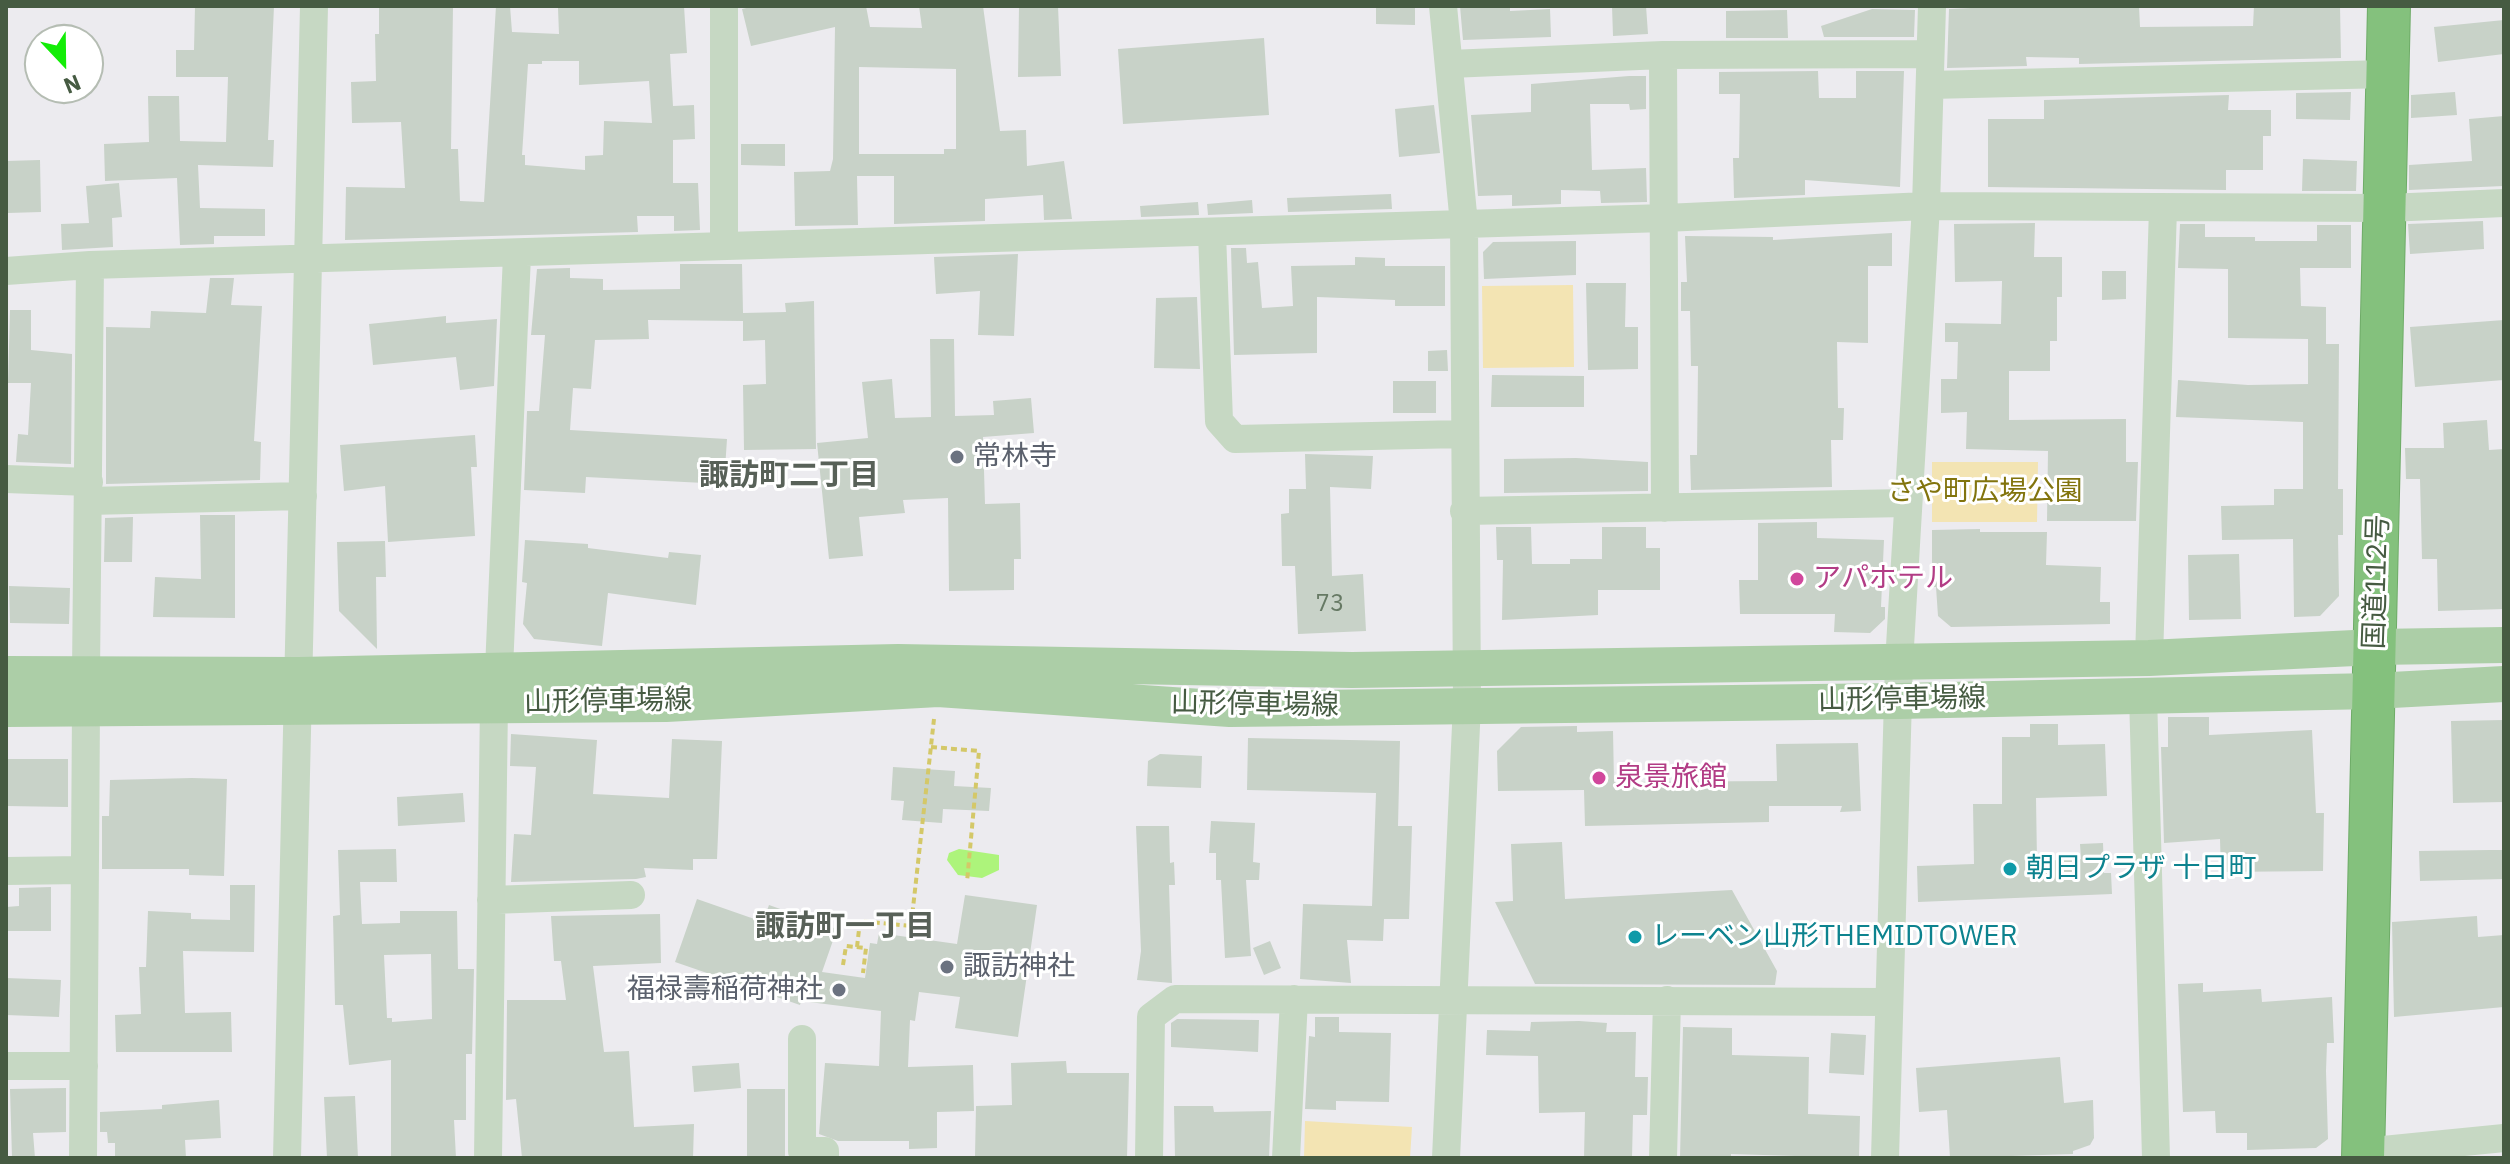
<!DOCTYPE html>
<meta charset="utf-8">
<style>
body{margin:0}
#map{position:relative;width:2510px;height:1164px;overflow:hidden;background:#ecebef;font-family:"IBM Plex Sans",sans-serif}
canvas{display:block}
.frame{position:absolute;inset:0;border:8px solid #465b42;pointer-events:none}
.north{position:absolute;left:24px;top:24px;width:80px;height:80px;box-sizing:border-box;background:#fff;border:2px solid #b5bdb3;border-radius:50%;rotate:158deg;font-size:22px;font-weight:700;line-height:32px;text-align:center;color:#465b42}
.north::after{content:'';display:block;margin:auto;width:28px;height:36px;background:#13ed07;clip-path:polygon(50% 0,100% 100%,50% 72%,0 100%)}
</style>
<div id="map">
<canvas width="2510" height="1164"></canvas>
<div class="frame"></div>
<div class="north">N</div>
</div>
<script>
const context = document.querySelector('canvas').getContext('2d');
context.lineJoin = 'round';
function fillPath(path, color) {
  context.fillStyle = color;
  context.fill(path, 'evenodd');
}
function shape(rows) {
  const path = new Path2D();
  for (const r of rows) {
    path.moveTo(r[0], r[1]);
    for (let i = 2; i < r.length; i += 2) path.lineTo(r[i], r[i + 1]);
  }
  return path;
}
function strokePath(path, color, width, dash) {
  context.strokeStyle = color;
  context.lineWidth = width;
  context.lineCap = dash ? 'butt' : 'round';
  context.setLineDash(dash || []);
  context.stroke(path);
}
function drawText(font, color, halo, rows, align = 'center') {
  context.font = font + ' "IBM Plex Sans","Noto Sans JP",sans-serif';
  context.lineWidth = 6;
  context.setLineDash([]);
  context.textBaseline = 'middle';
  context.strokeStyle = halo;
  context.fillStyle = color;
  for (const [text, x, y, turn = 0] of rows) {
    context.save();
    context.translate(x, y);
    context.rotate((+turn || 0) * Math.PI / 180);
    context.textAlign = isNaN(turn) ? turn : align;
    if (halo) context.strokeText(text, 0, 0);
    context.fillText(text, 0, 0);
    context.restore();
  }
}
fillPath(shape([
 [1573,285,1574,367,1483,368,1482,286],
 [1932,462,2038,462,2037,522,1932,522],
 [1305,1121,1412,1127,1410,1158,1304,1158]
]), '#f3e4b3');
fillPath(shape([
 [959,849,999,855,999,870,982,878,958,875,947,860,949,853]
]), '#adf47b');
fillPath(shape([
 [195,6,274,6,268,140,274,140,273,167,198,165,200,208,265,209,265,236,214,236,214,244,180,245,177,178,105,181,104,144,149,142,148,96,179,96,180,141,226,142,228,77,176,77,176,50,194,50],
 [453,6,451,149,458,149,460,201,484,202,496,6,510,6,512,32,559,34,558,8,684,6,687,53,670,54,673,106,694,105,695,139,673,140,673,183,698,183,700,230,674,231,674,216,637,216,638,232,345,240,346,187,405,188,401,122,352,123,351,82,376,81,375,34,379,34,379,8],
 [542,61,579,61,579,85,649,81,652,123,604,121,603,155,585,156,585,170,525,165,525,155,522,155,528,64,542,64],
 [755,6,866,6,870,27,922,28,919,6,983,6,1000,131,1026,130,1027,166,1064,161,1072,219,1044,220,1043,195,985,199,985,221,894,224,894,176,857,176,858,225,795,226,794,172,830,171,833,159,835,27,751,46,742,9],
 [859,67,956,69,956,149,944,149,944,154,859,154],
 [1019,6,1058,6,1061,76,1018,77],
 [1376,6,1415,6,1415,25,1376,24],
 [1460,6,1510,6,1510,11,1550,9,1551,37,1463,40],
 [1612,6,1646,6,1648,34,1613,36],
 [2015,6,2139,6,2140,27,2253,26,2254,6,2340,6,2341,58,2079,64,2079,58,2026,57,2027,66,1947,68,1949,9],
 [1872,9,1915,10,1914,37,1824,37,1821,26],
 [1787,10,1788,38,1726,38,1726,11],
 [2504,20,2504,54,2438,62,2434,27],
 [1264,38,1269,115,1123,124,1118,49],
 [1818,71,1819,98,1856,98,1856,71,1904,71,1900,187,1805,180,1805,195,1734,198,1733,158,1739,158,1740,94,1719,94,1719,72],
 [1629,76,1646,76,1646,109,1630,110,1629,104,1590,104,1592,170,1646,168,1647,202,1601,203,1600,191,1561,190,1561,204,1512,206,1512,195,1478,196,1471,115,1531,112,1531,84],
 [2351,92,2350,120,2296,119,2296,93],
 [2455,92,2457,115,2411,118,2411,95],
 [2229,95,2228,110,2271,110,2271,136,2263,136,2263,170,2226,170,2226,190,1988,187,1988,119,2044,119,2044,100],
 [1434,105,1440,153,1399,157,1395,109],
 [2504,116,2504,186,2409,190,2409,165,2472,161,2469,119],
 [741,144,785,144,785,166,741,165],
 [2303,159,2357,161,2356,191,2302,191],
 [40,160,41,212,8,213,6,161],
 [119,183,122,217,112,218,113,247,62,250,61,224,89,223,86,186],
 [1391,194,1392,209,1288,212,1287,198],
 [1252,200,1253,213,1208,215,1207,204],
 [1198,202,1199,215,1141,217,1140,206],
 [2483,221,2484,249,2410,254,2408,224],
 [2035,223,2034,257,2062,257,2062,297,2057,297,2057,341,2050,341,2050,371,2009,371,2009,420,2126,419,2126,462,2138,462,2136,521,2047,521,2048,451,1966,449,1967,412,1941,413,1941,379,1957,379,1958,342,1945,342,1945,323,2001,324,2002,281,1955,282,1954,224],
 [2180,224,2205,224,2205,237,2255,237,2255,241,2317,241,2317,225,2351,225,2351,268,2300,268,2301,306,2326,307,2326,344,2339,344,2338,489,2343,489,2343,535,2338,535,2339,596,2320,616,2294,617,2293,539,2222,540,2221,506,2274,505,2274,489,2303,489,2303,422,2176,417,2178,380,2248,385,2308,384,2308,339,2228,338,2228,269,2178,268],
 [1892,233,1892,266,1868,266,1868,343,1837,342,1838,408,1844,408,1843,440,1831,440,1832,487,1691,490,1690,455,1697,455,1698,366,1691,366,1690,311,1681,311,1681,282,1687,282,1685,236,1773,237,1773,240],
 [1576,241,1576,275,1484,279,1483,252,1493,242],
 [1231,248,1246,248,1247,263,1258,262,1262,308,1293,306,1291,266,1355,265,1355,257,1385,258,1385,266,1445,266,1445,306,1395,306,1395,300,1317,297,1317,353,1234,355],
 [1018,254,1014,336,978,335,980,291,936,294,934,257],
 [680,264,742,264,743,313,786,312,785,303,814,301,816,449,744,450,743,385,766,384,765,340,743,341,743,321,648,320,649,339,595,340,591,389,573,388,570,430,727,439,724,484,586,477,585,493,524,490,527,411,539,411,545,335,531,335,537,269,570,268,570,278,603,279,603,290,680,289],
 [2102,271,2126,271,2126,299,2102,300],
 [210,278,234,278,231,305,262,306,254,441,261,442,260,480,106,484,106,327,150,328,151,311,206,313],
 [1586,283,1626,283,1625,327,1638,327,1638,369,1588,370],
 [1197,297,1200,369,1154,368,1156,298],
 [10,310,31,310,31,350,72,354,71,464,16,462,18,434,28,435,31,383,8,383],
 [446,316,446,323,497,319,494,386,460,390,456,357,373,365,369,324],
 [2504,320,2504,380,2415,387,2410,327],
 [930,339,954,339,955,416,994,415,993,401,1031,398,1034,433,983,437,985,504,1020,503,1021,559,1014,559,1014,590,949,591,948,498,903,500,905,513,859,517,863,556,829,559,817,443,868,438,862,382,892,379,895,418,931,417],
 [1447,350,1448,371,1428,371,1428,351],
 [1492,375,1584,376,1584,407,1491,407],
 [1393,381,1436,381,1436,413,1393,413],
 [2487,420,2489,450,2504,449,2504,609,2438,611,2437,559,2422,559,2420,479,2406,479,2405,448,2444,448,2443,423],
 [475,435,477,467,471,467,475,536,388,542,385,486,344,491,340,445],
 [1305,454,1373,456,1371,489,1330,487,1332,576,1363,574,1366,631,1298,634,1295,566,1282,566,1281,514,1289,513,1289,489,1306,489],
 [1576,458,1648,462,1648,491,1504,493,1504,459],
 [200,515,235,515,235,618,153,617,155,577,201,579],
 [133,517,132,562,104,562,105,518],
 [1817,522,1817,538,1884,540,1881,607,1885,607,1885,619,1870,633,1834,632,1835,614,1740,614,1739,580,1758,580,1758,523],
 [1496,527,1531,527,1532,564,1570,564,1570,559,1602,559,1602,527,1646,527,1646,548,1660,548,1660,590,1598,590,1598,615,1502,620,1503,560,1497,560],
 [1980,529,1980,532,2047,532,2046,565,2101,567,2100,602,2110,602,2110,624,1951,627,1938,616,1936,587,1932,587,1932,530],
 [525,540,588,544,588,548,668,558,669,552,701,555,696,605,608,593,602,646,534,639,523,624,527,583,522,582],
 [385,541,386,577,376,577,377,649,339,611,337,542],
 [2239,554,2241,619,2189,620,2188,555],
 [9,586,70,588,69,624,10,623],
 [2168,717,2209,717,2209,735,2312,730,2316,813,2324,813,2323,871,2221,872,2220,839,2164,843,2161,747,2168,747],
 [2504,720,2504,802,2453,803,2451,721],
 [2030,724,2058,724,2058,745,2105,744,2107,796,2036,798,2037,861,2081,859,2080,844,2103,843,2104,873,2111,873,2112,894,1918,902,1917,866,1974,864,1973,804,2002,804,2002,737,2030,737],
 [1577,726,1577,732,1613,731,1614,782,1777,781,1776,744,1858,743,1861,811,1840,812,1842,806,1769,806,1769,822,1585,826,1584,790,1498,791,1497,751,1521,727],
 [511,734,597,740,593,794,669,798,672,739,722,741,717,859,693,859,693,870,644,868,646,877,636,879,511,882,514,834,531,835,536,767,510,766],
 [1248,738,1400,741,1398,826,1412,826,1409,919,1384,919,1383,941,1347,940,1351,983,1300,979,1303,904,1372,906,1376,793,1247,790],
 [1160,754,1202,756,1201,788,1147,786,1148,761],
 [6,759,68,759,68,807,6,806],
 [893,767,955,771,954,786,991,788,989,811,943,809,942,823,902,820,904,801,891,800],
 [192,778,227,779,224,876,189,875,189,869,102,869,102,816,109,816,110,780],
 [463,793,465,822,398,826,397,797],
 [1211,821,1255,823,1253,862,1260,863,1259,880,1246,880,1251,956,1225,958,1221,880,1216,880,1216,853,1209,853],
 [1136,826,1169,826,1170,863,1174,862,1175,885,1169,885,1172,983,1137,980,1141,951],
 [1562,842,1565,899,1732,890,1777,971,1775,985,1535,984,1495,902,1513,901,1511,844],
 [396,849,397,882,360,882,362,924,400,923,400,911,457,911,458,969,474,969,472,1054,466,1054,466,1120,454,1120,456,1158,391,1158,391,1060,349,1065,343,1005,335,1005,333,916,340,915,338,850],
 [431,954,432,1019,392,1022,392,1018,387,1018,384,955],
 [2490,850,2504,850,2504,879,2420,881,2419,851],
 [230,885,255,885,254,952,183,951,185,1013,231,1012,232,1052,116,1052,115,1015,141,1014,139,967,146,967,148,911,191,913,191,919,230,920],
 [51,887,51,931,6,931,6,907,19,906,19,888],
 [965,895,1037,905,1018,1037,955,1028,960,997,919,992,915,1021,910,1020,908,1067,973,1065,974,1111,937,1112,937,1148,909,1149,909,1141,838,1141,819,1134,825,1063,879,1066,881,1011,801,1001,800,1005,675,962,697,899,763,922,769,905,837,929,822,972,865,978,870,943,877,944,879,933,957,944],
 [660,914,661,963,593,966,604,1052,629,1051,634,1127,694,1124,693,1158,522,1158,516,1099,506,1100,507,1000,566,1000,561,961,554,961,551,916],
 [2477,916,2478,937,2504,935,2504,1007,2394,1017,2392,922],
 [1270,941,1281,968,1264,975,1253,948],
 [6,978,61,980,59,1017,6,1015],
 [2203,983,2203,992,2261,989,2262,1002,2332,997,2334,1043,2327,1043,2326,1071,2328,1139,2316,1148,2247,1150,2247,1133,2216,1133,2215,1111,2183,1112,2178,984],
 [1315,1017,1339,1017,1339,1032,1391,1033,1389,1102,1336,1101,1336,1110,1305,1109,1309,1036,1315,1037],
 [1177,1019,1259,1020,1258,1052,1171,1047,1171,1023],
 [1579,1021,1607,1023,1606,1032,1636,1032,1635,1077,1648,1077,1647,1115,1633,1115,1632,1158,1584,1158,1585,1112,1539,1113,1538,1056,1486,1055,1487,1030,1530,1031,1531,1022],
 [1683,1027,1732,1028,1732,1055,1809,1057,1808,1114,1860,1116,1859,1158,1731,1154,1731,1158,1680,1158],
 [1831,1033,1866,1035,1864,1075,1829,1073],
 [2060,1057,2064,1103,2093,1100,2094,1138,2090,1145,2073,1151,2073,1154,1950,1158,1947,1110,1919,1112,1916,1068],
 [1066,1061,1067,1073,1129,1073,1127,1158,975,1156,976,1106,1012,1105,1011,1063],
 [739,1063,741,1088,694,1092,692,1066],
 [66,1088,66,1132,33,1133,35,1158,12,1158,10,1089],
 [747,1089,785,1089,785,1158,747,1158],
 [355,1096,358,1158,327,1158,324,1097],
 [219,1100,221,1138,185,1140,186,1158,115,1158,115,1143,108,1143,107,1132,100,1132,100,1112,162,1109,162,1105],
 [1174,1106,1213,1106,1214,1112,1271,1111,1269,1158,1175,1158]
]), '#c8d2c8');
const highway = shape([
 [2363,1158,2389,6]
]);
strokePath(highway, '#6fac68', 44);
strokePath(shape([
 [931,747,979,751,967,882],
 [857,947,860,921,911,926,934,719],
 [843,965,846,946,866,948,863,973]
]), '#d4c868', 4, [6, 4]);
strokePath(shape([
 [724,6,724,245],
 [1443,6,1464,224,1467,704,1446,1158],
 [1663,55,1665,508],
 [1450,64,1663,55,1930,54],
 [1930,85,2388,74],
 [1212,233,1219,421,1235,439,1463,434],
 [6,271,90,265,1665,218,1926,206,2387,208,2504,203],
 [6,479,89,482],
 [88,501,303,496],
 [1464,511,1907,503],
 [2149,658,2163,208],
 [499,669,517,255],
 [86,673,90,265],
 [2143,695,2156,1158],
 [6,871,83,870],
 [491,900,631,895],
 [802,1039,802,1151,825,1151,825,1158],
 [6,1066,84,1066],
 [2363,1152,2504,1138],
 [83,1158,86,708],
 [287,1158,314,6],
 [488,1158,494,703],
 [1149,1158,1151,1017,1175,999,1886,1002],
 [1286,1158,1294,999],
 [1663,1158,1667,1000],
 [1885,1158,1899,663,1926,206,1932,6]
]), '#c6d8c3', 28);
strokePath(shape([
 [6,674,299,675,898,662,1352,670,2149,658,2375,647,2504,645],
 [6,709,666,704,938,689,1230,709,1899,701,2373,691,2504,684]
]), '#accea7', 36);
strokePath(highway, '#84c17d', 42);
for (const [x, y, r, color] of [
 [957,457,8,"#6b7280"],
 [1797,579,8,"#d1479c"],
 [1599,778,8,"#d1479c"],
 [2010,869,8,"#0f9aa8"],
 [1635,937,8,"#0f9aa8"],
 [947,967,8,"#6b7280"],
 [839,990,8,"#6b7280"]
]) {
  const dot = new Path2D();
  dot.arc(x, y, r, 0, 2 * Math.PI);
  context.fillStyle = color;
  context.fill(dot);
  strokePath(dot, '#fff', 3);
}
drawText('24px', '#667964', null, [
 ["73",1330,604]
]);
drawText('28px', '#5b616d', '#fff', [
 ["常林寺",973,457],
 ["諏訪神社",963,967],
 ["福禄壽稲荷神社",823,990,"right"]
], 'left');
drawText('28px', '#82740d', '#fff', [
 ["さや町広場公園",1985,492]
]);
drawText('28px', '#b23c85', '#fff', [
 ["アパホテル",1813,579],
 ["泉景旅館",1615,778]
], 'left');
drawText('28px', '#465b42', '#fff', [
 ["国道112号",2377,582,-88],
 ["山形停車場線",1902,700,-1],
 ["山形停車場線",608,702,-1],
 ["山形停車場線",1255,705,1]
]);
drawText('28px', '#0d838f', '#fff', [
 ["朝日プラザ 十日町",2026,869],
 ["レーベン山形THEMIDTOWER",1651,937]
], 'left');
drawText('bold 30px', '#586158', '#fff', [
 ["諏訪町二丁目",789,476],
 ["諏訪町一丁目",845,927]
]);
</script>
